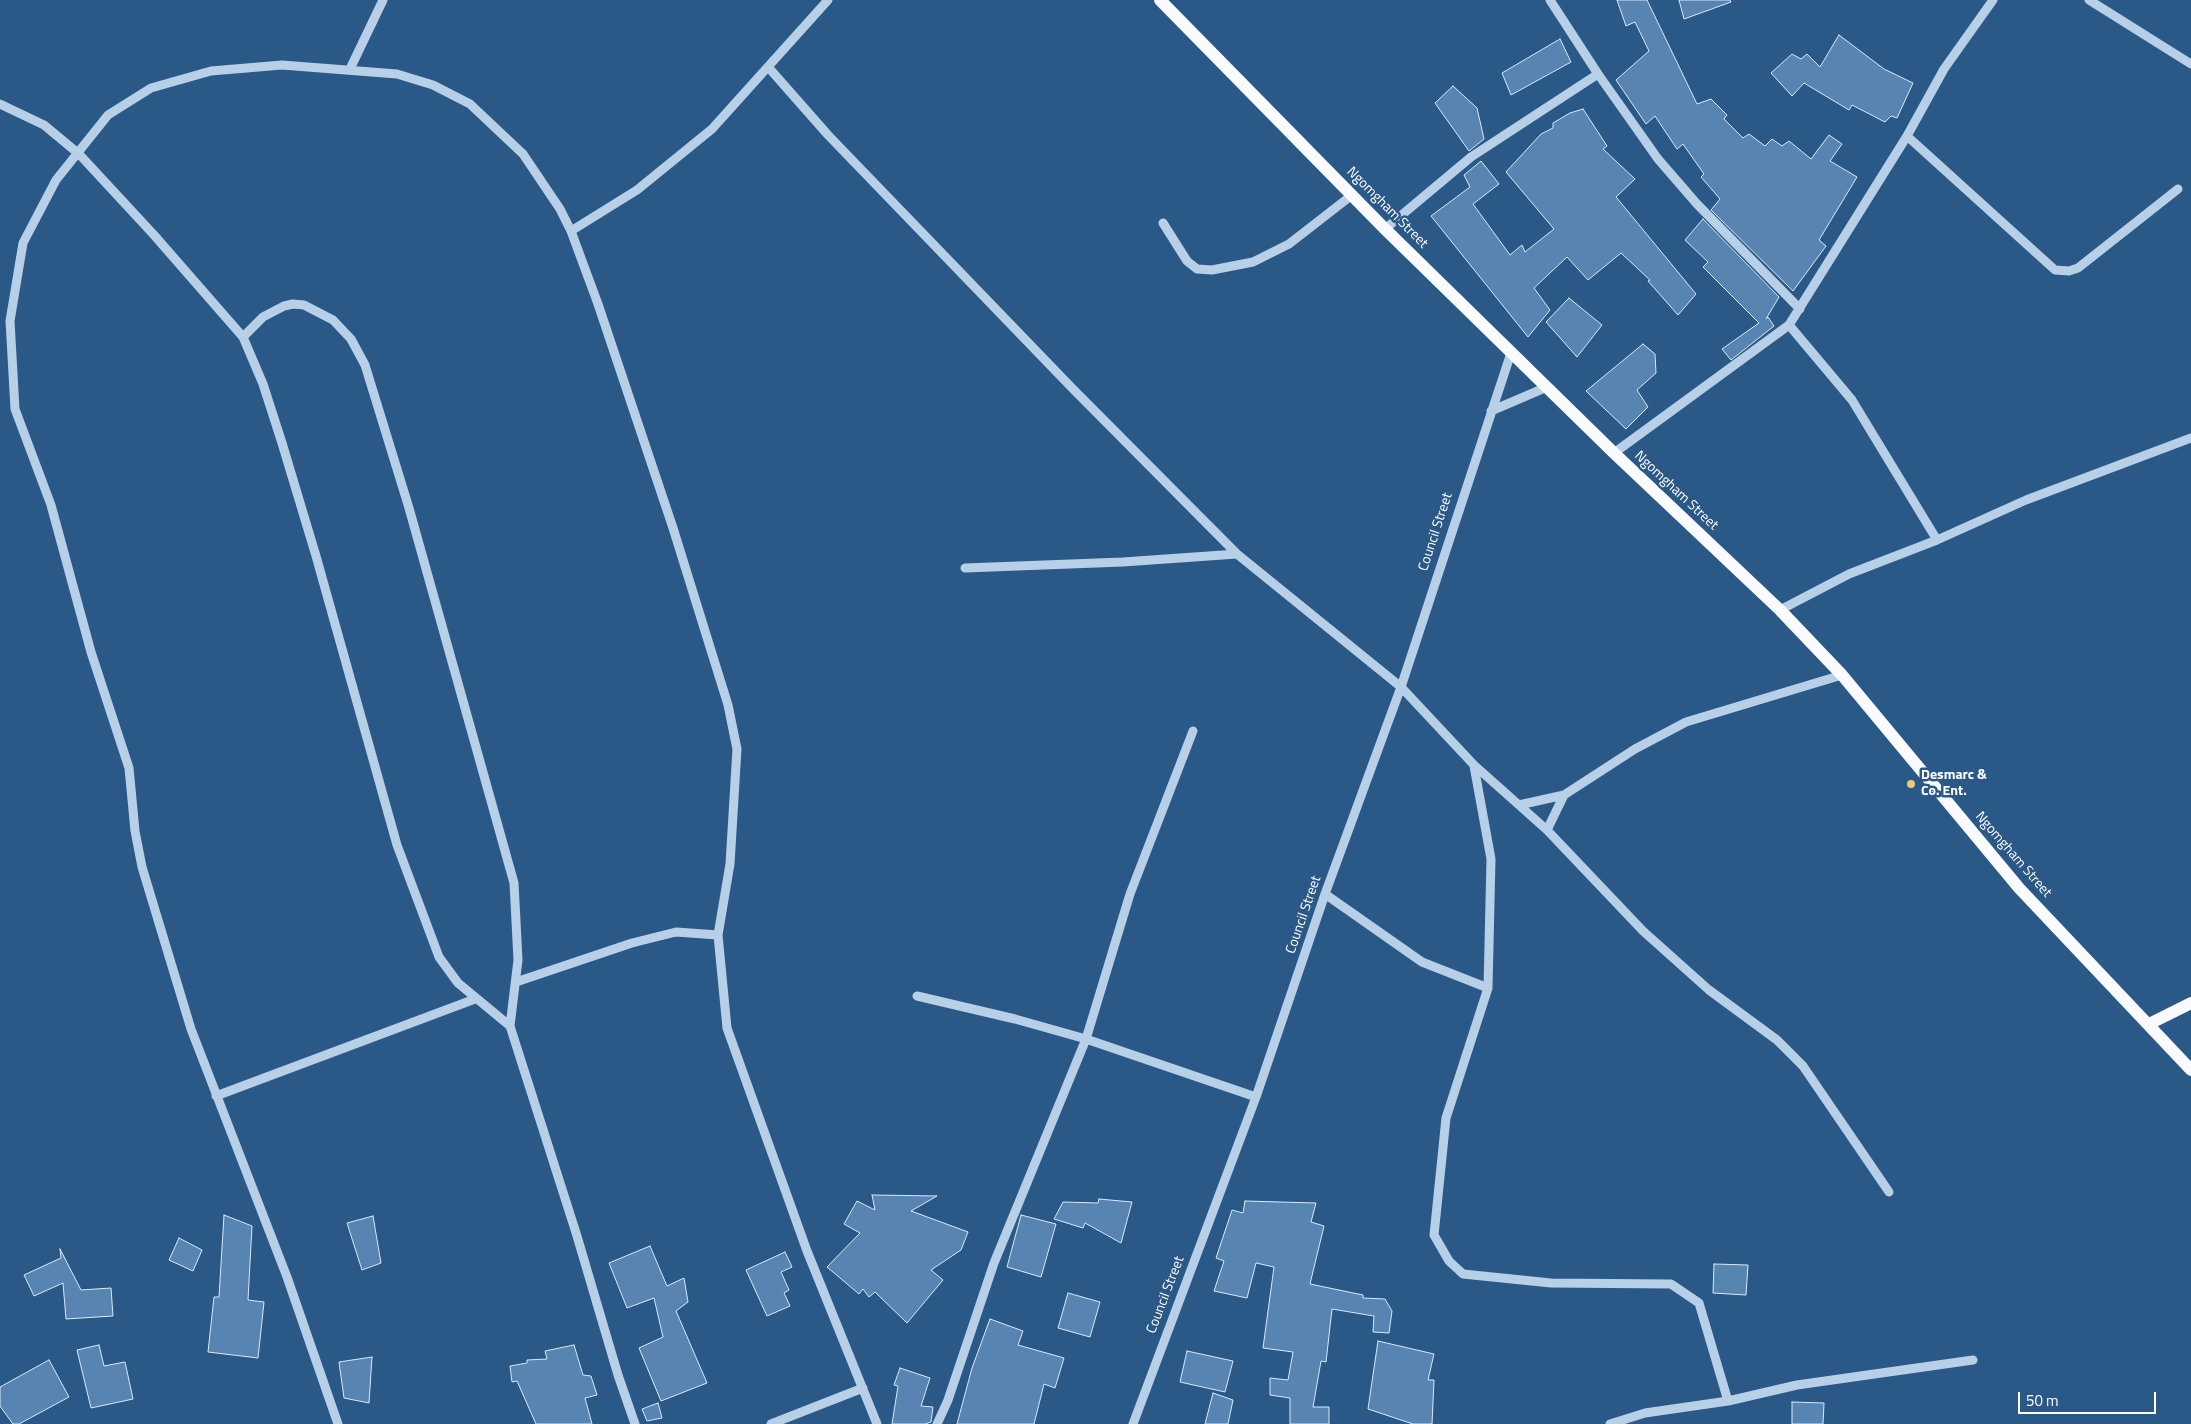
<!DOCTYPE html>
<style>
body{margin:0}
#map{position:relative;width:2191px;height:1424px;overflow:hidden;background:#2b5987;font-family:"Titillium Web",sans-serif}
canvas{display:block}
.scale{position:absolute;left:2018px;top:1392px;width:138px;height:22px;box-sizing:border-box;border:2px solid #fff;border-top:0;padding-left:6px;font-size:15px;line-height:18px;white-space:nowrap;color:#fff;-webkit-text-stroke:4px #2b5987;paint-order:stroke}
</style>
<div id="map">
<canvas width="2191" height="1424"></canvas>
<div class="scale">50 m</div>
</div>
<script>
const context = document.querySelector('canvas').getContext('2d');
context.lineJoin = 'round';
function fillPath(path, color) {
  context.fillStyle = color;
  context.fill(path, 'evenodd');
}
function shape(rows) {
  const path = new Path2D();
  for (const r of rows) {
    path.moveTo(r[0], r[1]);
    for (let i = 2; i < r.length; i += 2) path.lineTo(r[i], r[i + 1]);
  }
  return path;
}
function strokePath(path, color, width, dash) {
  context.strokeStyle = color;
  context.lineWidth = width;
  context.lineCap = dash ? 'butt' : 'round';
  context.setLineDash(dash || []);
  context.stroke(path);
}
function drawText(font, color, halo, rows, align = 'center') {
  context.font = font + ' "Titillium Web",sans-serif';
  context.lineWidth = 5;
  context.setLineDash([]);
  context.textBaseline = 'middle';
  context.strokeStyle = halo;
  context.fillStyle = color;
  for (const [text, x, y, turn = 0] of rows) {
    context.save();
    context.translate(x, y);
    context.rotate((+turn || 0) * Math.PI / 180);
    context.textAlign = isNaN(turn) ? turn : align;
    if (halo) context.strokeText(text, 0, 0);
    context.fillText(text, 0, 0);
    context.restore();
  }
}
const building = shape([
 [1617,0,1647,0,1697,104,1711,99,1727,115,1724,119,1743,138,1749,134,1765,146,1772,139,1782,146,1789,141,1811,159,1829,135,1842,144,1830,161,1857,177,1819,240,1826,246,1793,291,1711,210,1720,199,1701,177,1704,174,1683,144,1677,149,1655,116,1646,124,1616,80,1649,51,1635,22,1626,26,1617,0],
 [1679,0,1730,0,1731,2,1684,19,1679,0],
 [1839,35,1884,69,1913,83,1897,118,1891,116,1885,122,1852,105,1849,110,1804,83,1792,96,1771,73,1792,54,1801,59,1807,54,1820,67,1839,35],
 [1560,39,1571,62,1511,95,1502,73,1560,39],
 [1453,86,1477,108,1484,139,1469,151,1435,103,1453,86],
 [1583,109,1607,146,1603,149,1635,179,1616,197,1696,294,1678,315,1648,281,1650,280,1621,253,1588,280,1567,257,1534,288,1550,310,1528,337,1431,216,1470,187,1464,175,1481,161,1499,184,1473,204,1510,255,1522,245,1525,252,1554,229,1506,172,1541,134,1553,128,1553,123,1570,113,1583,109],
 [1703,219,1779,297,1766,319,1768,317,1774,326,1731,360,1722,349,1759,323,1703,267,1708,262,1685,240,1703,219],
 [1569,298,1602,325,1577,357,1546,322,1569,298],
 [1643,344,1655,354,1656,373,1637,390,1648,407,1626,429,1586,391,1643,344],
 [872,1195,937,1196,911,1211,968,1232,961,1250,931,1270,943,1280,907,1323,875,1292,869,1297,863,1289,859,1294,827,1267,860,1233,844,1224,857,1201,875,1210,872,1195],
 [1099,1199,1132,1202,1121,1243,1085,1223,1083,1228,1054,1219,1063,1202,1098,1203,1099,1199],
 [1245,1201,1316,1203,1311,1222,1324,1226,1310,1284,1363,1295,1363,1298,1385,1299,1392,1311,1389,1333,1373,1332,1374,1316,1332,1309,1326,1362,1321,1361,1313,1407,1329,1407,1329,1424,1290,1424,1290,1398,1270,1395,1270,1378,1288,1380,1293,1352,1263,1348,1274,1267,1256,1263,1247,1298,1214,1291,1224,1261,1216,1258,1232,1210,1243,1213,1245,1201],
 [224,1215,252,1226,248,1300,264,1302,258,1358,208,1352,214,1297,219,1297,224,1215],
 [1021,1215,1056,1224,1041,1277,1007,1267,1021,1215],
 [373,1216,381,1263,362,1270,347,1223,373,1216],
 [179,1238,202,1250,193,1271,169,1260,179,1238],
 [650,1246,667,1286,684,1278,688,1302,676,1311,707,1383,661,1401,639,1348,663,1337,654,1298,627,1308,609,1263,650,1246],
 [60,1249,81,1290,111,1288,113,1316,66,1319,63,1283,34,1296,24,1275,61,1258,60,1249],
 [785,1252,792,1267,781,1272,789,1290,784,1293,790,1306,767,1316,746,1270,785,1252],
 [1714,1264,1748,1265,1746,1295,1713,1293,1714,1264],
 [1068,1293,1100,1302,1090,1337,1058,1328,1068,1293],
 [990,1319,1023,1331,1018,1345,1064,1358,1055,1388,1044,1384,1034,1424,957,1424,972,1368,990,1319],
 [1378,1341,1434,1354,1428,1380,1434,1380,1432,1424,1413,1424,1368,1409,1378,1341],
 [99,1345,104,1366,125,1362,133,1399,91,1408,77,1350,99,1345],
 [574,1345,583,1375,591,1376,597,1395,585,1398,592,1424,536,1424,517,1381,512,1382,510,1366,527,1363,527,1360,547,1359,545,1351,574,1345],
 [1187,1351,1233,1361,1225,1392,1180,1382,1187,1351],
 [372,1357,369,1403,344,1398,339,1362,372,1357],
 [49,1360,69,1397,19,1424,13,1424,0,1406,0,1387,49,1360],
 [900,1368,930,1378,921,1406,933,1407,931,1422,925,1424,892,1424,898,1386,894,1385,900,1368],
 [1213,1393,1233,1400,1228,1424,1205,1424,1213,1393],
 [1792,1402,1824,1403,1823,1424,1792,1424,1792,1402],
 [658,1403,662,1418,647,1421,642,1409,658,1403]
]);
fillPath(building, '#5784b0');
strokePath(building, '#dbe9f6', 1);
strokePath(shape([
 [1550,0,1598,74,1658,159,1697,204,1800,309],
 [2089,0,2191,64],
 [769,68,828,135,1073,389,1237,554,1401,687,1474,765,1547,830,1643,931,1709,990,1777,1040,1803,1066,1889,1192],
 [350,69,383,0],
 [0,104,44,125,79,154,154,235,243,337,263,384,282,443,316,556,397,845,439,957,458,983,510,1026],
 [1907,136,2055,270,2069,271,2078,268,2178,189],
 [1163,223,1187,261,1197,269,1212,270,1253,262,1289,244,1352,195],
 [1385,229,1471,157,1598,74],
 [571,231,637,190,712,129,828,0],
 [243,337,263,317,284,306,293,304,304,305,333,320,351,339,365,365,409,508,514,883,518,960,510,1026,577,1236,618,1375,635,1424],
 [1491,411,1547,387],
 [1614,453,1789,325,1907,136,1944,69,1993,0],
 [1937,540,2026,500,2191,438],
 [965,568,1123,562,1237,554],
 [1780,610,1849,574,1937,540,1852,400,1789,325],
 [1474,766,1491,859,1488,988,1446,1118,1434,1235,1449,1261,1463,1274,1551,1283,1671,1284,1699,1303,1728,1401],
 [1519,805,1564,795,1635,749,1686,722,1842,675],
 [1547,830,1564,795],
 [1325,894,1422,962,1488,988],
 [516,982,632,943,676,932,718,935],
 [917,996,1015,1019,1086,1039,1256,1097],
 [216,1096,475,999],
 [338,1424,287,1277,191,1029,142,867,135,831,129,768,91,652,51,505,15,409,10,321,23,243,56,180,108,115,151,88,211,71,282,65,397,74,433,85,470,104,523,154,560,209,571,231,598,304,673,528,728,705,737,749,730,864,718,935,727,1028,807,1251,877,1424],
 [771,1424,863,1388],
 [937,1424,948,1400,994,1263,1086,1039,1130,894,1193,731],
 [1133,1424,1256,1097,1325,894,1401,687,1511,353],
 [1610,1424,1645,1413,1728,1401,1797,1385,1973,1360]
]), '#b7d0e8', 9);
strokePath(shape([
 [1160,0,1385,229,1614,453,1780,610,1842,675,2019,888,2191,1070],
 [2149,1024,2191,1003]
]), '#f9fbfe', 12);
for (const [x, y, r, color] of [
 [1911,784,5,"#edc77f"]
]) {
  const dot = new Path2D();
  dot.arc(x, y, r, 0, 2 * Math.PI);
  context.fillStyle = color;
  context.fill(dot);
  strokePath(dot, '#2b5987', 2);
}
drawText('14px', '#fff', '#2b5987', [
 ["Ngomgham Street",1387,208,45],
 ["Ngomgham Street",1676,491,43],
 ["Council Street",1436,532,-72],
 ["Ngomgham Street",2013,855,49],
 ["Council Street",1304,915,-71],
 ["Council Street",1166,1295,-69]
]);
drawText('bold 14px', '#fff', '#2b5987', [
 ["Desmarc &",1921,776],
 ["Co. Ent.",1921,792]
], 'left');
</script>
